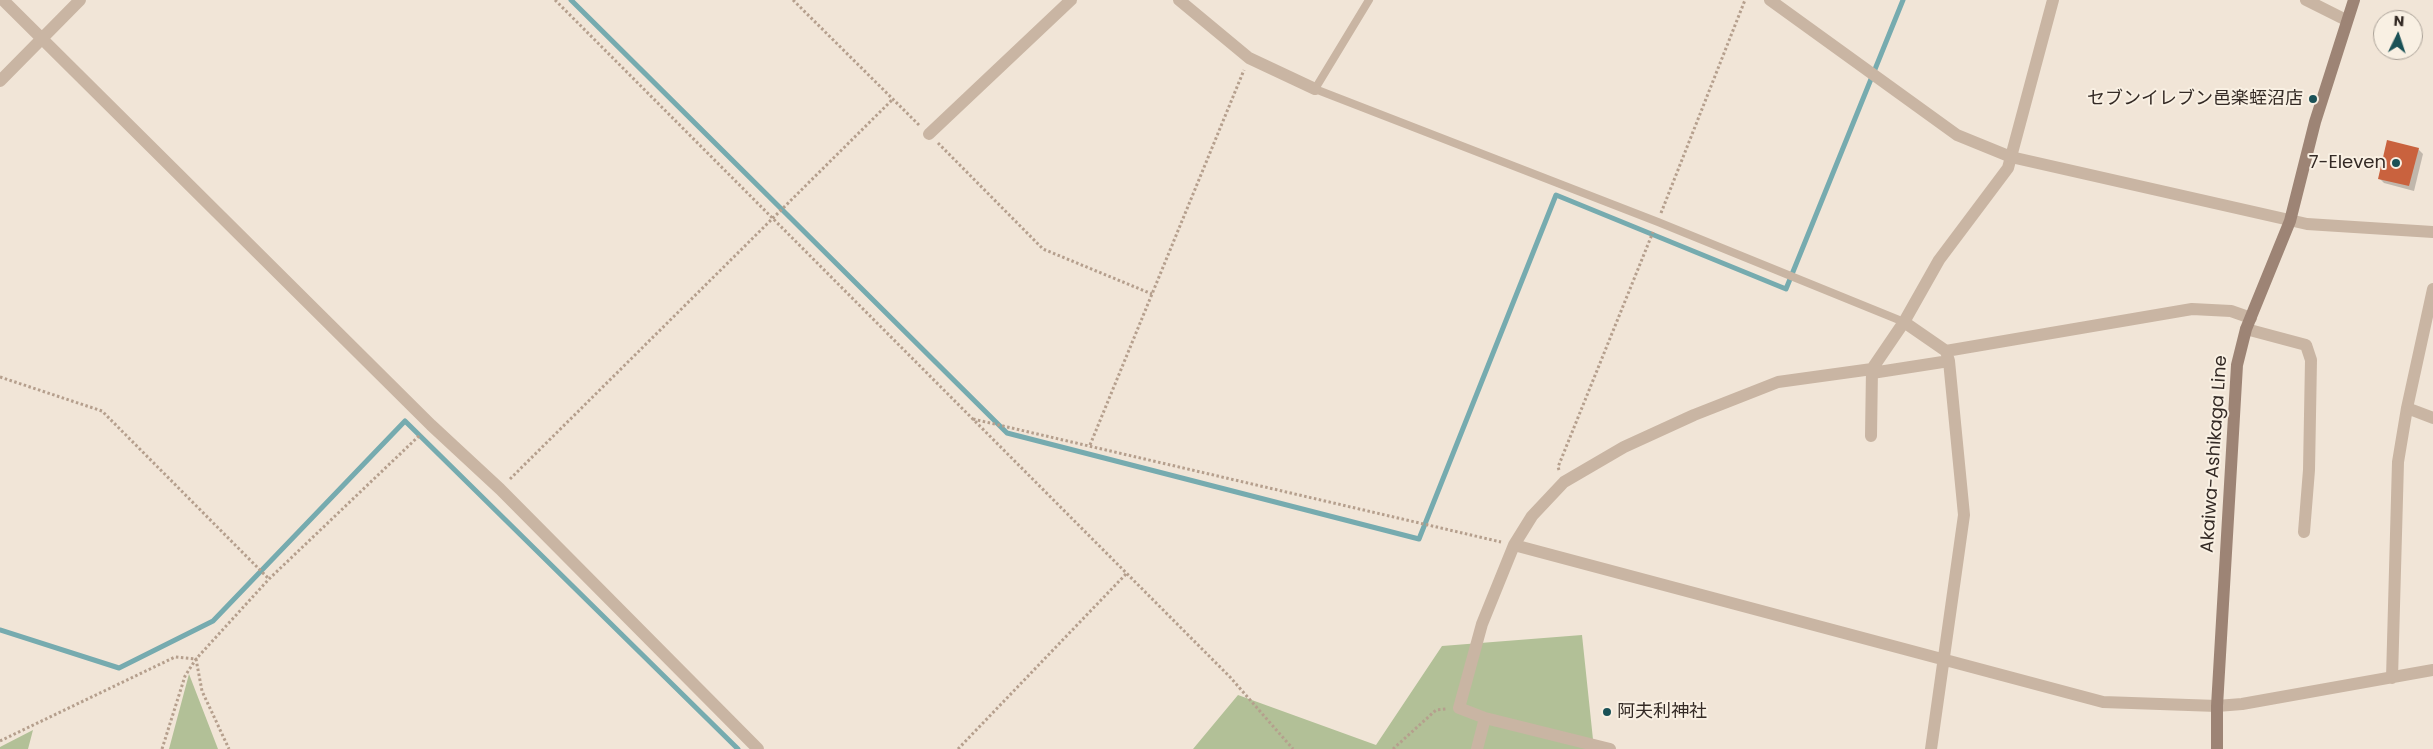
<!DOCTYPE html>
<meta charset="utf-8">
<style>
body{margin:0}
#map{position:relative;width:2433px;height:749px;overflow:hidden;background:#f1e5d7;font-family:Poppins,sans-serif}
canvas{display:block}
.north{position:absolute;left:2373px;top:10px;width:50px;height:50px;box-sizing:border-box;background:#f9f0e3;border:1px solid #aaa197;border-radius:50%;rotate:4deg;font-size:14px;font-weight:700;line-height:20px;text-align:center;color:#342a25}
.north::after{content:'';display:block;margin:auto;width:18px;height:22px;background:#1a5156;clip-path:polygon(50% 0,100% 100%,50% 72%,0 100%)}
</style>
<div id="map">
<canvas width="2433" height="749"></canvas>
<div class="north">N</div>
</div>
<script>
const context = document.querySelector('canvas').getContext('2d');
context.lineJoin = 'round';
function fillPath(path, color) {
  context.fillStyle = color;
  context.fill(path, 'evenodd');
}
function shape(rows) {
  const path = new Path2D();
  for (const r of rows) {
    path.moveTo(r[0], r[1]);
    for (let i = 2; i < r.length; i += 2) path.lineTo(r[i], r[i + 1]);
  }
  return path;
}
function strokePath(path, color, width, dash) {
  context.strokeStyle = color;
  context.lineWidth = width;
  context.lineCap = dash ? 'butt' : 'round';
  context.setLineDash(dash || []);
  context.stroke(path);
}
function drawText(font, color, halo, rows, align = 'center') {
  context.font = font + ' Poppins,"Noto Sans JP",sans-serif';
  context.lineWidth = 4;
  context.setLineDash([]);
  context.textBaseline = 'middle';
  context.strokeStyle = halo;
  context.fillStyle = color;
  for (const [text, x, y, turn = 0] of rows) {
    context.save();
    context.translate(x, y);
    context.rotate((+turn || 0) * Math.PI / 180);
    context.textAlign = isNaN(turn) ? turn : align;
    if (halo) context.strokeText(text, 0, 0);
    context.fillText(text, 0, 0);
    context.restore();
  }
}
fillPath(shape([
 [1582,635,1594,749,1193,749,1238,695,1376,745,1442,646],
 [189,674,218,749,169,749],
 [33,730,28,749,0,749,0,747]
]), '#b2c097');
fillPath(shape([
 [2418,149,2423,154,2414,191,2384,183,2379,178]
]), '#0003');
strokePath(shape([
 [571,0,1007,433,1419,539,1556,195,1786,289,1903,0],
 [0,630,119,668,213,621,405,421,738,749]
]), '#76abaf', 5);
fillPath(shape([
 [2387,140,2419,148,2409,186,2378,179]
]), '#c9623e');
strokePath(shape([
 [555,0,1230,677,1293,749],
 [793,0,919,125],
 [938,143,1043,249,1152,294],
 [1661,213,1745,0],
 [0,377,102,411,269,579],
 [973,419,1501,542],
 [1090,445,1244,70],
 [1559,470,1558,467,1653,232],
 [510,479,893,99],
 [0,741,175,657,196,659,202,691,229,749],
 [162,749,185,676,196,659,269,579,421,434],
 [958,749,1126,574],
 [1393,749,1436,710,1446,709]
]), '#b59f8d', 3, [2.5, 2.5]);
strokePath(shape([
 [1369,0,1315,89,1658,222,1904,322]
]), '#c9b5a3', 8);
strokePath(shape([
 [3,0,431,425,500,489,758,749],
 [1179,0,1249,58,1315,89],
 [2306,0,2346,20],
 [0,81,80,0],
 [929,134,1071,0],
 [1904,322,1946,351,1949,361,1964,515,1931,749],
 [2246,329,2306,345,2311,360,2309,470,2304,532],
 [1946,351,2192,309,2231,311,2251,318],
 [1872,373,1949,361],
 [2407,408,2433,418],
 [1871,436,1872,369],
 [1514,545,2103,702,2217,706,2242,704,2433,670],
 [2392,678,2398,462,2407,408,2433,289],
 [1477,749,1485,718],
 [1610,749,1485,718,1459,708,1482,624,1514,545,1532,516,1564,482,1624,447,1694,415,1778,382,1872,369,1904,322,1939,260,2008,168,2053,0]
]), '#c9b5a3', 12);
strokePath(shape([
 [1770,0,1957,135,2011,157,2307,224,2433,232]
]), '#c9b5a3', 12);
strokePath(shape([
 [2217,749,2217,706,2237,365,2246,329,2290,221,2315,122,2354,0]
]), '#9d8475', 12);
for (const [x, y, r, color] of [
 [2313,99,5,"#1a5156"],
 [2396,163,5,"#1a5156"],
 [1607,712,5,"#1a5156"]
]) {
  const dot = new Path2D();
  dot.arc(x, y, r, 0, 2 * Math.PI);
  context.fillStyle = color;
  context.fill(dot);
  strokePath(dot, '#f9f0e3', 2);
}
drawText('18px', '#342a25', '#f9f0e3', [
 ["セブンイレブン邑楽蛭沼店",2303,99],
 ["7-Eleven",2386,163],
 ["阿夫利神社",1617,712,"left"]
], 'right');
drawText('18px', '#342a25', '#f9f0e3', [
 ["Akaiwa-Ashikaga Line",2215,454,-86]
]);
</script>
